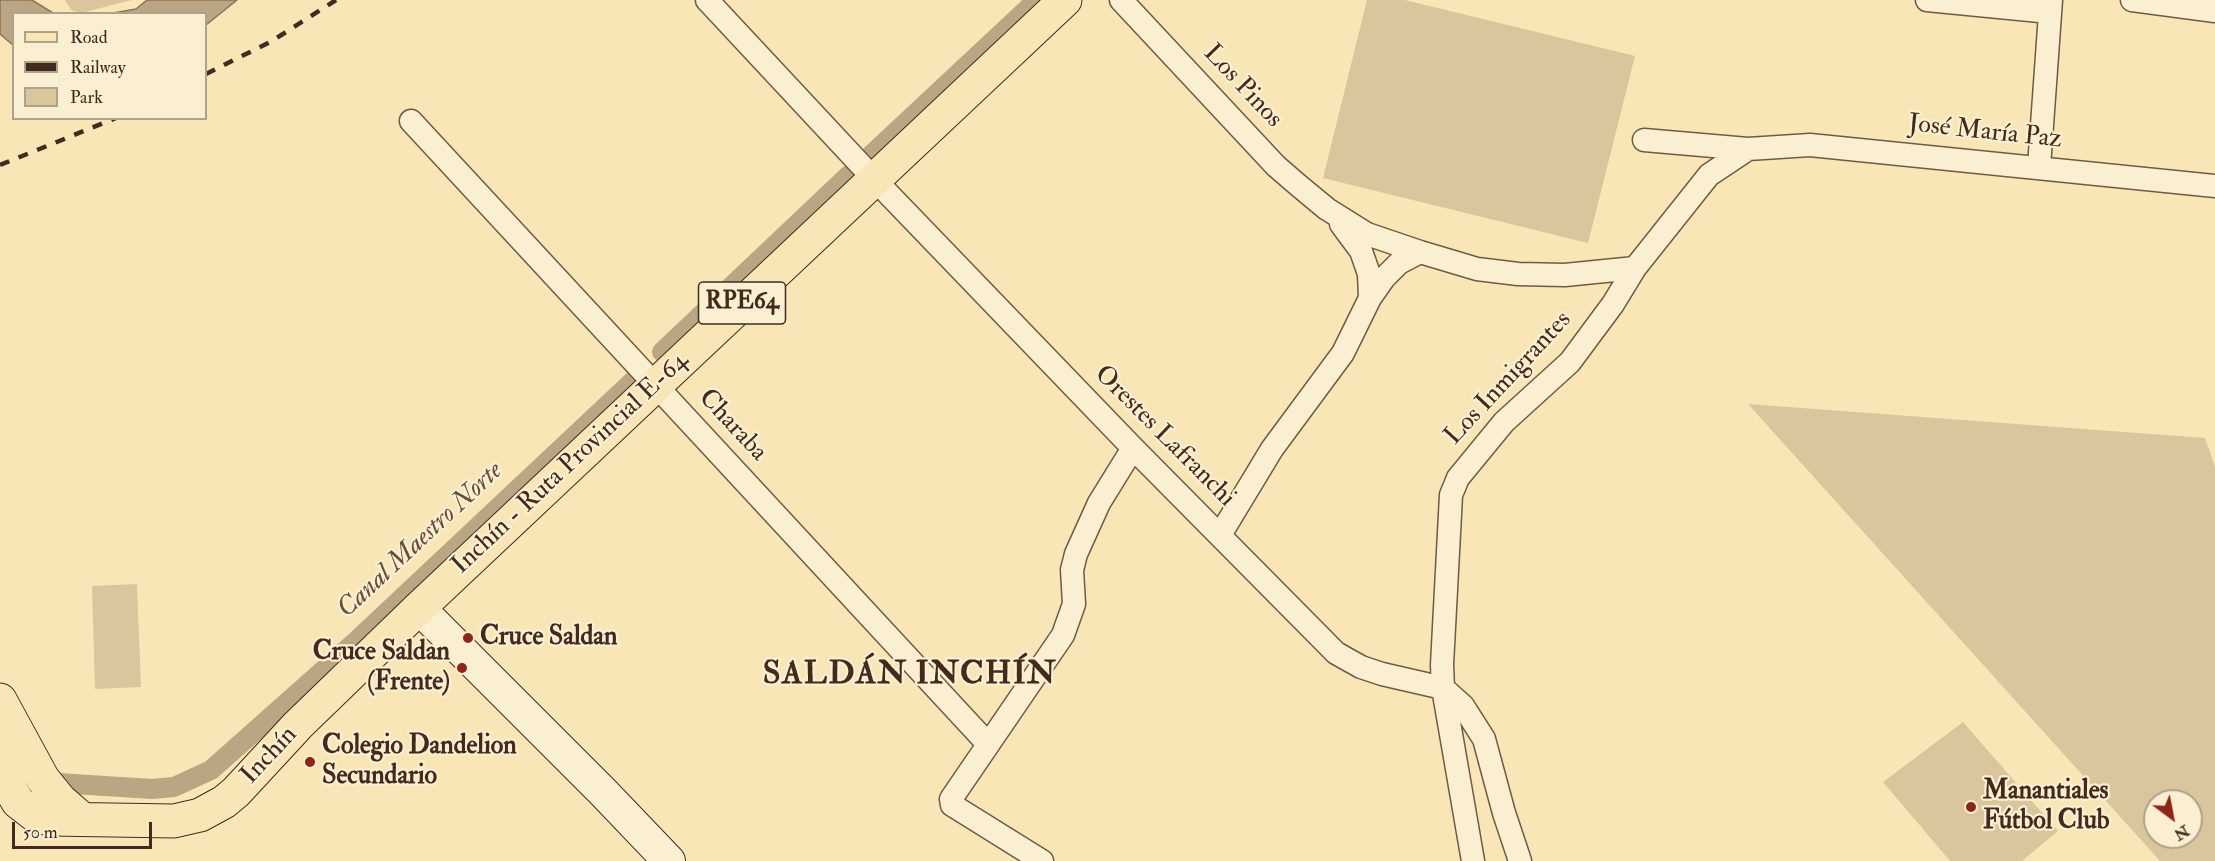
<!DOCTYPE html>
<meta charset="utf-8">
<style>
body{margin:0}
#map{position:relative;width:2215px;height:861px;overflow:hidden;background:#f8e6b7;font-family:"IM FELL Double Pica",serif}
canvas{display:block}
.legend{position:absolute;left:12px;top:12px;width:195px;height:108px;box-sizing:border-box;background:#faefd0;border:2px solid #b0a189;margin:0;padding:8px 10px;list-style:none;font-size:18px;color:#422b1e}
.legend li{display:flex;align-items:center;gap:12px;height:30px}
.legend b{width:30px;border:2px solid #b0a189}
.north{position:absolute;left:2143px;top:789px;width:60px;height:60px;box-sizing:border-box;background:#faefd0;border:2px solid #b0a189;border-radius:50%;rotate:148deg;font-size:16px;font-weight:700;line-height:24px;text-align:center;color:#422b1e}
.north::after{content:'';display:block;margin:auto;width:21px;height:27px;background:#8f2418;clip-path:polygon(50% 0,100% 100%,50% 72%,0 100%)}
.scale{position:absolute;left:12px;top:822px;width:140px;height:27px;box-sizing:border-box;border:3px solid #422b1e;border-top:0;padding-left:8px;font-size:18px;line-height:21px;white-space:nowrap;color:#422b1e;-webkit-text-stroke:4px #faefd0;paint-order:stroke}
</style>
<div id="map">
<canvas width="2215" height="861"></canvas>
<ul class="legend">
<li><b style="height:8px;background:#f8e6b7"></b>Road</li>
<li><b style="height:8px;background:#422b1e"></b>Railway</li>
<li><b style="height:16px;background:#d9c69d"></b>Park</li>
</ul>
<div class="north">N</div>
<div class="scale">50 m</div>
</div>
<script>
const context = document.querySelector('canvas').getContext('2d');
context.lineJoin = 'round';
function fillPath(path, color) {
  context.fillStyle = color;
  context.fill(path, 'evenodd');
}
function shape(rows) {
  const path = new Path2D();
  for (const r of rows) {
    path.moveTo(r[0], r[1]);
    for (let i = 2; i < r.length; i += 2) path.lineTo(r[i], r[i + 1]);
  }
  return path;
}
function strokePath(path, color, width, dash) {
  context.strokeStyle = color;
  context.lineWidth = width;
  context.lineCap = dash ? 'butt' : 'round';
  context.setLineDash(dash || []);
  context.stroke(path);
}
function drawText(font, color, halo, rows, align = 'center') {
  context.font = font + ' "IM FELL Double Pica",serif';
  context.lineWidth = 4.5;
  context.setLineDash([]);
  context.textBaseline = 'middle';
  context.strokeStyle = halo;
  context.fillStyle = color;
  for (const [text, x, y, turn = 0] of rows) {
    context.save();
    context.translate(x, y);
    context.rotate((+turn || 0) * Math.PI / 180);
    context.textAlign = isNaN(turn) ? turn : align;
    if (halo) context.strokeText(text, 0, 0);
    context.fillText(text, 0, 0);
    context.restore();
  }
}
fillPath(shape([
 [65,0,132,0,81,13,71,10],
 [1367,0,1405,0,1635,56,1588,243,1323,178],
 [1748,404,2205,438,2215,467,2215,861,2160,861],
 [2155,801,2191,801,2191,837,2155,837],
 [137,584,141,687,95,689,92,586],
 [1963,722,2058,831,2022,861,1950,861,1883,782]
]), '#d9c69d');
const water = shape([
 [0,0,32,0,53,13,14,14,13,45,0,34,0,0],
 [147,0,237,0,206,25,206,14,113,13,136,9,147,0]
]);
fillPath(water, '#baa683');
strokePath(water, '#8a755b', 1.5);
strokePath(shape([
 [871,155,1037,0],
 [662,352,849,175],
 [42,782,152,789,174,787,211,770,354,643,633,381]
]), '#baa683', 20);
const minor = shape([
 [707,0,874,179,1133,448,1336,653,1361,667,1382,674,1443,688],
 [1121,0,1276,166,1298,185,1327,209,1367,234,1420,252],
 [1927,0,2050,12],
 [2132,0,2215,11],
 [411,121,987,743],
 [1644,140,1748,149,1810,145,2215,186],
 [2039,167,2051,0],
 [1341,224,1361,251,1369,274,1370,298],
 [1220,535,1272,449,1343,353,1370,298,1384,278,1399,263,1420,252,1477,269,1518,274,1565,275,1635,268],
 [1443,688,1463,706,1484,739,1504,813,1520,861],
 [1042,861,952,805,951,799,1063,635,1074,604,1072,570,1076,554,1099,503,1133,448],
 [1473,861,1443,688,1442,665,1451,495,1458,478,1504,422,1570,362,1613,304,1635,268,1709,175,1748,149]
]);
const secondary = shape([
 [419,608,603,792,669,861]
]);
const primary = shape([
 [0,700,43,779,60,800,82,819],
 [0,744,11,790,18,802,36,816,50,819,174,821,200,815,224,802,236,792,298,725,419,608,1065,0]
]);
strokePath(minor, '#705a44', 25);
strokePath(secondary, '#422b1e', 34);
strokePath(primary, '#422b1e', 35);
strokePath(minor, '#faefd0', 22);
strokePath(secondary, '#faefd0', 32);
strokePath(primary, '#f8e6b7', 33);
strokePath(shape([
 [206,74,272,41,336,0],
 [0,165,116,118]
]), '#422b1e', 4.5, [10, 10]);
for (const [x, y, r, color] of [
 [468,638,6,"#8f2418"],
 [462,668,6,"#8f2418"],
 [310,762,6,"#8f2418"],
 [1971,807,6,"#8f2418"]
]) {
  const dot = new Path2D();
  dot.arc(x, y, r, 0, 2 * Math.PI);
  context.fillStyle = color;
  context.fill(dot);
  strokePath(dot, '#faefd0', 2);
}
for (const [x, y, w] of [
 [742,303,87]
]) {
  const box = new Path2D();
  box.roundRect(x - w / 2, y - 21, w, 42, 4.5);
  context.fillStyle = '#faefd0';
  context.fill(box);
  strokePath(box, '#422b1e', 1.5);
}
drawText('bold 24px', '#422b1e', null, [
 ["RPE64",742,303]
]);
drawText('26px', '#422b1e', '#faefd0', [
 ["Los Pinos",1242,87,47],
 ["José María Paz",1985,133,6],
 ["Los Inmigrantes",1509,379,-47],
 ["Charaba",732,426,47],
 ["Orestes Lafranchi",1164,437,45],
 ["Inchín - Ruta Provincial E-64",571,464,-43],
 ["Inchín",270,756,-47]
]);
drawText('bold 26px', '#422b1e', '#faefd0', [
 ["Cruce Saldan",480,638],
 ["Cruce Saldan",450,653,"right"],
 ["(Frente)",450,683,"right"],
 ["Colegio Dandelion",322,747],
 ["Secundario",322,777],
 ["Manantiales",1983,792],
 ["Fútbol Club",1983,822]
], 'left');
drawText('italic 27px', '#66503c', '#faefd0', [
 ["Canal Maestro Norte",421,541,-43]
]);
context.letterSpacing = '1.5px';
drawText('bold 32px', '#422b1e', '#faefd0', [
 ["SALDÁN INCHÍN",910,676]
]);
context.letterSpacing = '0px';
</script>
